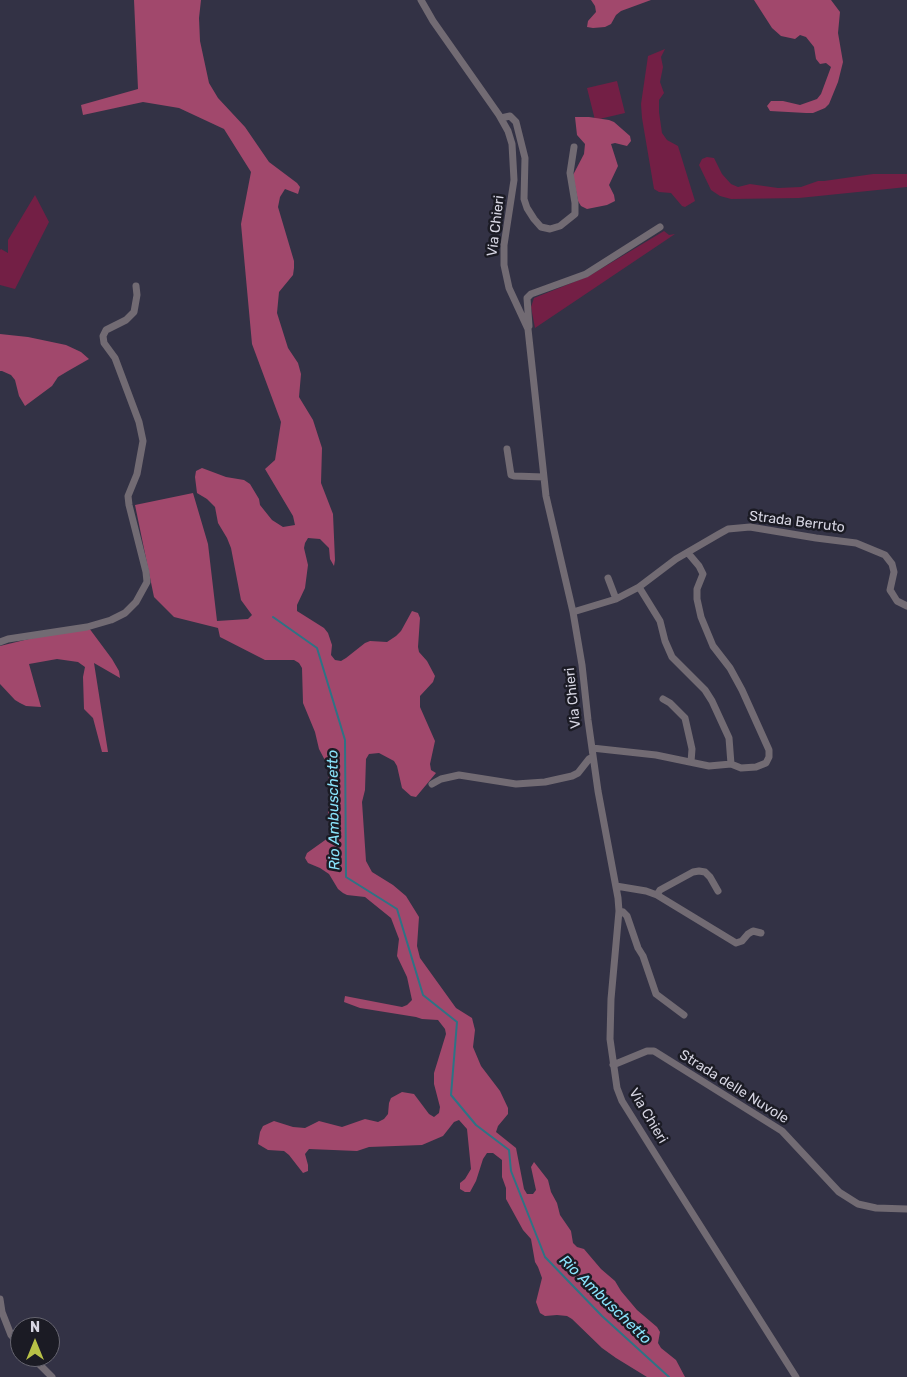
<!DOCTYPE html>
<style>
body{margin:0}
#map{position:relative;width:907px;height:1377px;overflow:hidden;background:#333245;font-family:Rubik,sans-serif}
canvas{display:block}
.north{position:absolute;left:10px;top:1317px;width:50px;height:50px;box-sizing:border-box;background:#1b1b24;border:1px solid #666570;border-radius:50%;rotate:0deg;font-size:14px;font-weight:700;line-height:20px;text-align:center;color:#d6d5e2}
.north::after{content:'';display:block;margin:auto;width:18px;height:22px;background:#b8c147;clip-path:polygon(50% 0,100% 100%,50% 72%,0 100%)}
</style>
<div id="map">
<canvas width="907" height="1377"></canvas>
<div class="north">N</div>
</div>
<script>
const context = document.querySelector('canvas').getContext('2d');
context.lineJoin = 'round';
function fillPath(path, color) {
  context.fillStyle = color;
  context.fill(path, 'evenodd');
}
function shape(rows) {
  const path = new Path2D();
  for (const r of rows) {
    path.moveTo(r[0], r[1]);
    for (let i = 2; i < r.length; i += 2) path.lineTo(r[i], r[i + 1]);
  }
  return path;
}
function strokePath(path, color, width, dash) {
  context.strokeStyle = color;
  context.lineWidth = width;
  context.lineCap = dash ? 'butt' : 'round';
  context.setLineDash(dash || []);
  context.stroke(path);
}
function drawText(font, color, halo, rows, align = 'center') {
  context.font = font + ' Rubik,sans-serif';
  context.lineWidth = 5;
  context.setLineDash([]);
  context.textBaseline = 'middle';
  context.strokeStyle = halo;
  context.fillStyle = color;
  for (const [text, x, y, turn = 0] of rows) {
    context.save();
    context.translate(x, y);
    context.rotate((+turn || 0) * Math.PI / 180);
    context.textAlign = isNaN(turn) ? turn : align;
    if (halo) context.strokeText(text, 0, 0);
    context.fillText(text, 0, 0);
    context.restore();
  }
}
fillPath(shape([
 [665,49,661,57,663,67,660,82,664,93,659,100,659,112,662,133,667,140,678,146,695,201,685,207,682,206,671,193,659,192,654,189,642,118,641,104,648,56],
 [617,81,625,113,595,120,587,88],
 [707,157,714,158,722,174,731,184,738,187,750,184,778,188,801,187,818,181,824,181,873,174,907,174,907,187,799,198,731,199,720,196,711,190,699,165,702,159],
 [35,195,49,222,15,289,0,285,0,250,1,249,8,253,8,240],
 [664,231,669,235,675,234,535,328,531,307,534,298,589,276]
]), '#731f45');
fillPath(shape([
 [134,0,201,0,199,18,200,41,209,83,218,98,245,127,269,162,297,183,300,187,298,194,285,189,280,197,278,207,294,261,294,268,293,275,279,292,277,313,288,348,298,363,301,374,299,397,313,420,322,448,321,483,333,514,335,560,334,566,330,559,329,548,320,539,308,538,305,543,304,548,308,565,305,588,297,605,297,611,324,628,328,633,332,645,331,655,335,660,341,661,346,658,365,643,370,641,387,642,396,636,401,631,412,611,418,613,420,618,418,647,419,652,427,661,435,676,433,682,420,696,420,707,435,741,430,764,431,770,436,773,416,797,411,796,402,788,397,766,394,761,379,753,369,754,366,759,365,790,362,802,366,861,372,872,393,885,406,896,419,917,417,946,420,958,456,1008,472,1018,475,1030,473,1047,481,1066,500,1091,508,1108,508,1114,498,1126,496,1132,516,1148,524,1189,527,1194,533,1194,536,1190,531,1167,534,1162,548,1180,551,1192,557,1203,560,1215,571,1231,573,1243,577,1247,584,1249,601,1269,615,1281,621,1291,637,1310,657,1327,660,1332,658,1343,661,1348,676,1360,685,1377,647,1377,616,1358,602,1348,572,1319,567,1316,557,1315,545,1316,540,1313,536,1302,542,1278,538,1267,535,1262,531,1239,523,1230,506,1199,506,1188,502,1177,502,1160,493,1153,487,1153,483,1159,476,1181,470,1192,465,1192,460,1189,460,1183,465,1179,471,1169,467,1129,459,1120,454,1122,443,1136,422,1145,369,1147,357,1151,309,1149,305,1154,308,1165,308,1171,303,1173,289,1155,284,1151,268,1150,258,1144,260,1132,263,1126,274,1121,293,1127,305,1128,319,1121,342,1127,365,1119,378,1122,384,1119,388,1114,389,1103,391,1098,402,1092,414,1094,429,1114,434,1117,439,1113,440,1107,434,1084,434,1073,446,1034,445,1029,438,1020,422,1019,416,1017,360,1008,344,1002,345,996,350,997,402,1007,407,1005,412,1000,407,977,397,956,399,939,391,918,365,897,347,895,343,893,338,889,329,874,320,868,308,863,305,858,307,853,328,838,331,833,332,828,329,823,328,812,331,795,329,783,328,766,319,749,315,732,303,703,302,668,299,663,294,660,265,660,220,637,218,628,174,617,154,597,135,505,193,493,208,544,217,621,248,619,252,615,241,600,231,548,227,538,218,523,215,507,207,499,197,493,195,477,196,471,202,468,226,477,244,480,250,484,259,499,260,505,272,520,283,527,295,525,293,516,265,469,275,460,281,422,252,344,241,224,251,172,224,129,179,108,143,102,83,115,81,105,138,89],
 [591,0,651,0,621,11,616,15,611,24,605,27,593,28,587,27,588,21,596,12,595,6],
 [754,0,831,0,840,12,838,33,843,62,838,82,829,104,825,108,813,113,806,113,770,111,767,106,771,101,783,101,800,105,817,99,821,94,831,67,826,63,820,64,816,59,814,47,806,37,800,35,795,39,781,36,772,28],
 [575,117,589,117,609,120,614,122,630,136,631,141,627,146,615,143,611,144,618,166,609,185,614,195,615,201,607,205,587,209,581,206,578,201,573,175,584,154,585,144,577,135],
 [0,334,28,337,66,345,81,352,89,359,68,371,58,377,52,386,25,406,19,396,15,380,11,375,2,371,0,371],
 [89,628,112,659,119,671,120,678,94,663,108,752,102,752,93,718,84,709,83,677,85,667,78,662,57,659,29,664,41,707,26,706,20,703,15,700,0,684,0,646,41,636]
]), '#a1486c');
strokePath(shape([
 [273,617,317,648,345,740,346,877,397,909,423,995,457,1022,451,1095,476,1125,509,1150,511,1171,545,1257,602,1316,669,1377]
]), '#2d7385', 2);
strokePath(shape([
 [421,0,433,21,499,115,508,131,512,144,514,180,504,245,504,265,509,288,528,329,546,496,573,612,582,665,588,720,598,791,618,898,619,911,611,999,610,1039,617,1088,622,1101,672,1181,796,1377],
 [501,118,510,116,516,122,525,158,524,199,527,208,534,219,541,227,550,229,560,226,575,214,575,203,570,173,574,147],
 [529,326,527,298,531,294,586,274,660,227],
 [507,449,511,475,514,476,544,477],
 [608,578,616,599],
 [639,587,660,621,665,641,672,657,705,690,712,701,729,738,731,764],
 [573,612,616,599,639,587,676,559,719,534,728,529,750,527,816,538,856,543,885,555,892,564,894,572,890,590,892,593,897,601,907,606],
 [0,642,8,639,87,627,111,620,125,613,136,602,147,582,146,572,129,505,128,496,137,474,143,441,139,422,115,358,104,343,103,336,106,330,126,320,134,312,137,295,136,286],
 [663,699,670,703,685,718,692,749,691,762],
 [592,748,656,755,709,766,731,764,741,768,756,767,766,763,769,757,769,750,742,690,730,668,713,646,701,617,697,599,697,589,703,574,699,566,688,553],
 [432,784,441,779,459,775,516,784,545,782,572,776,578,773,589,759,593,757],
 [616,886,646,891,657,895,736,943,742,941,748,934,753,931,761,933],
 [657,895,660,890,693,872,699,871,705,872,710,877,718,891],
 [619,911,623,912,627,916,638,948,643,956,656,994,684,1015],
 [613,1065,647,1051,654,1051,782,1131,839,1192,858,1204,876,1208,907,1209],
 [0,1299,2,1312,11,1335,20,1345],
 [32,1357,52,1377]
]), '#726b73', 7);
drawText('14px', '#d6d5e2', '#1b1b24', [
 ["Via Chieri",496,226,-83],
 ["Strada Berruto",797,522,7],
 ["Via Chieri",573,698,-96],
 ["Strada delle Nuvole",734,1087,32],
 ["Via Chieri",648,1116,59]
]);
drawText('italic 15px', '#89e3fb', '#1b1b24', [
 ["Rio Ambuschetto",334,810,-91],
 ["Rio Ambuschetto",605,1300,44]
]);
</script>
